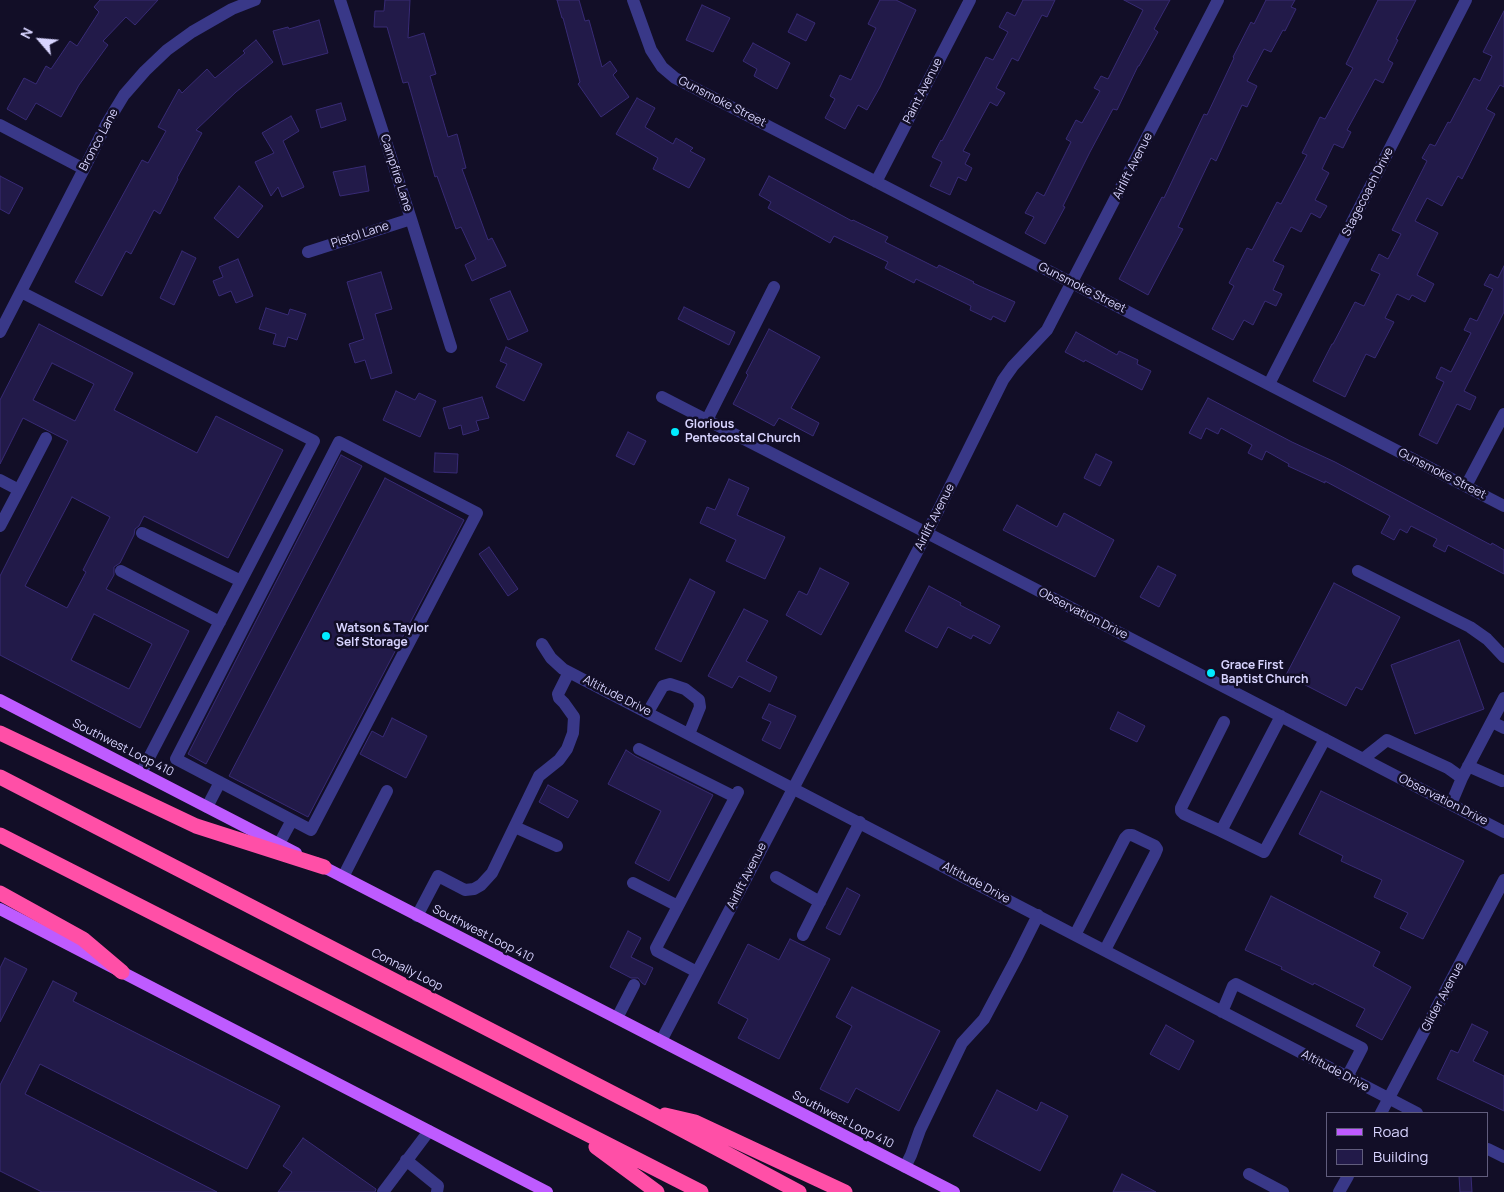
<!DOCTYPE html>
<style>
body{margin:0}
#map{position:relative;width:1504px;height:1192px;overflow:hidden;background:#120e27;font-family:Manrope,sans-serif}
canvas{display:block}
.legend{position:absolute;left:1326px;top:1112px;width:162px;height:65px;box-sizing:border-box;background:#120e27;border:1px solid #615d7d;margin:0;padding:6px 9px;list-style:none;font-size:15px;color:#d8d4ff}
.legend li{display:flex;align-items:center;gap:10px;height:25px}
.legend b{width:25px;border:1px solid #615d7d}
.north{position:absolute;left:15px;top:15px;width:50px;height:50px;-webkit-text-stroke:4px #120e27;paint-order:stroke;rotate:297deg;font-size:14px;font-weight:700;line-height:20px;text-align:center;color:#d8d4ff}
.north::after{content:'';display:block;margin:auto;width:18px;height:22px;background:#d8d4ff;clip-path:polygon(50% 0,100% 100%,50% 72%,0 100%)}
</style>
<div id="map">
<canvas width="1504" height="1192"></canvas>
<ul class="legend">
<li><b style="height:6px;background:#be5bff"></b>Road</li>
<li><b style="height:14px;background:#221a49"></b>Building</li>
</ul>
<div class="north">N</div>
</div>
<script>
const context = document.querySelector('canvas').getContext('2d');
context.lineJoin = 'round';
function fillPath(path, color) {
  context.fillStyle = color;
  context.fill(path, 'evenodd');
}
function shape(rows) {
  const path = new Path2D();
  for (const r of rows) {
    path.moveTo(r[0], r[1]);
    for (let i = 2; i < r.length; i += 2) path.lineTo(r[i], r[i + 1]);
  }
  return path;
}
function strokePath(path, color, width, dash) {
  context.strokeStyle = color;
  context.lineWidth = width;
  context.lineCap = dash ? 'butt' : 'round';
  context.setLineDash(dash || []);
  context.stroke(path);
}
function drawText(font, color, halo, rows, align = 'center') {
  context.font = font + ' Manrope,sans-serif';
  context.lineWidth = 5;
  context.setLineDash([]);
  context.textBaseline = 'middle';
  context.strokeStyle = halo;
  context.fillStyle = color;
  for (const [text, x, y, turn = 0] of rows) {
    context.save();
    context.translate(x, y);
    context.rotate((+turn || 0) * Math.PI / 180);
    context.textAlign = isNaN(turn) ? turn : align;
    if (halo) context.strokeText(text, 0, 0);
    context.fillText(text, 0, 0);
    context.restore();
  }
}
const building = shape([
 [100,0,158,0,135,25,126,17,103,41,108,45,79,85,61,117,36,103,26,120,7,109,24,78,36,84,46,66,51,69,70,41,77,46,99,12,94,7,100,0],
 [385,0,410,0,408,38,424,33,436,74,430,76,448,137,457,134,466,168,462,169,488,240,492,238,506,266,472,281,465,265,476,259,461,227,456,229,437,176,435,177,408,82,403,83,387,27,374,27,375,11,384,11,385,0],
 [557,0,579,0,585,21,589,20,602,67,610,61,617,71,613,75,629,97,601,117,578,84,580,82,563,18,562,18,557,0],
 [880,0,896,0,916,10,880,87,867,110,858,105,845,129,825,118,835,99,830,96,840,75,851,80,876,28,868,24,880,0],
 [1023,0,1055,0,1047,17,1042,15,1018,61,1012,58,996,88,1005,93,997,106,990,102,963,151,970,154,965,164,972,168,966,181,958,177,950,195,930,186,942,162,932,157,941,140,942,141,986,57,993,60,1008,32,999,27,1007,12,1015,16,1023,0],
 [1124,0,1170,0,1154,29,1158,32,1139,66,1138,66,1117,110,1113,109,1090,152,1063,206,1065,207,1045,244,1025,233,1034,217,1025,213,1037,192,1044,196,1071,142,1066,139,1076,120,1082,123,1100,91,1094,88,1101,76,1108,79,1143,10,1124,0],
 [1266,0,1295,0,1291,7,1296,9,1285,31,1283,30,1271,52,1264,49,1247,81,1257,86,1247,107,1242,105,1216,161,1211,158,1178,227,1183,229,1148,295,1119,279,1162,197,1164,198,1204,114,1207,115,1234,58,1233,57,1251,22,1254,24,1266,0],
 [1378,0,1416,0,1396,39,1398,40,1388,60,1393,63,1383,83,1375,79,1347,130,1351,132,1343,148,1334,144,1322,169,1329,173,1315,200,1327,206,1320,218,1311,213,1301,232,1291,227,1273,261,1284,266,1273,290,1282,294,1276,306,1265,301,1253,325,1244,320,1233,340,1212,329,1234,286,1229,283,1247,248,1252,250,1277,202,1281,204,1307,155,1302,153,1320,117,1325,119,1353,68,1346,64,1378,0],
 [702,5,730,18,713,52,686,40,702,5],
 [1504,11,1504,87,1500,85,1486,109,1495,114,1462,179,1458,176,1442,206,1427,198,1415,221,1438,233,1417,275,1434,284,1425,302,1412,295,1409,300,1397,294,1385,318,1394,322,1375,358,1366,354,1345,397,1313,381,1332,344,1333,344,1355,302,1364,306,1380,274,1371,270,1379,254,1388,259,1401,234,1392,230,1427,161,1422,158,1430,144,1435,146,1448,122,1450,123,1474,78,1480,81,1492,56,1483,52,1504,11],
 [797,14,815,23,806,41,788,32,797,14],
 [319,20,328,53,283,65,273,31,288,27,289,29,319,20],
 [256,40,273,62,236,92,196,130,202,133,177,178,178,179,160,214,154,210,131,254,126,251,102,296,75,282,142,160,148,163,166,131,158,127,179,89,182,93,207,69,215,78,245,53,243,51,256,40],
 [753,43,790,63,777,89,754,76,757,69,743,61,753,43],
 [637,98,655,108,645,127,673,144,676,138,693,148,690,151,705,159,689,188,653,169,658,158,616,134,637,98],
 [341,103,346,120,321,128,316,110,341,103],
 [291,116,299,131,283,141,304,187,282,197,278,187,271,196,255,162,274,153,262,133,291,116],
 [365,166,369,191,340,196,333,172,365,166],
 [0,176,23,188,9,214,0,209,0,176],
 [769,176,852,221,853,220,888,237,885,242,937,268,939,265,974,282,973,283,1015,302,1005,322,993,316,991,320,970,310,971,306,916,279,914,283,885,268,888,262,834,236,830,243,768,208,771,202,759,195,769,176],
 [239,186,263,206,238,238,214,218,239,186],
 [182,251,196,258,174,305,160,298,182,251],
 [238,259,253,296,236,303,231,291,219,296,213,281,223,277,219,267,238,259],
 [1504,266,1504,312,1464,391,1476,397,1470,410,1457,404,1437,444,1419,435,1444,382,1436,378,1441,367,1451,372,1471,333,1464,330,1470,318,1477,321,1493,289,1484,285,1490,274,1498,278,1504,266],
 [381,272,392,309,375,314,392,373,371,379,365,360,355,363,349,344,364,339,347,282,381,272],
 [510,291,528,331,508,340,490,299,510,291],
 [684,307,735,332,729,345,678,319,684,307],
 [266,308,288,315,290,309,306,314,297,340,288,337,285,347,273,344,276,334,259,329,266,308],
 [39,324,133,373,114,410,197,453,216,416,283,450,228,558,144,516,139,526,135,529,134,535,120,563,114,567,114,575,106,589,189,631,140,728,0,655,0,576,68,441,23,418,0,464,0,400,39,324],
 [52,363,94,384,75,421,33,400,52,363],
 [72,497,110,517,83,570,86,572,67,608,25,586,72,497],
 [94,614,152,644,129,689,71,660,94,614],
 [769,329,820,357,791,408,819,423,813,436,779,418,774,426,733,404,748,375,746,373,769,329],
 [1076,332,1117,355,1119,351,1138,360,1137,364,1151,371,1142,390,1085,360,1084,362,1065,352,1076,332],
 [506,347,542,364,524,401,496,387,507,364,500,361,506,347],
 [396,391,415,400,419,393,436,401,420,437,383,420,396,391],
 [482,397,489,418,476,421,479,430,463,435,461,425,449,429,443,408,482,397],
 [1208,398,1292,442,1335,462,1491,545,1492,543,1504,550,1504,574,1448,545,1445,552,1433,546,1437,539,1411,526,1407,533,1400,529,1394,540,1381,533,1390,516,1325,481,1325,483,1288,466,1289,464,1266,451,1262,460,1248,453,1252,445,1221,428,1218,434,1206,428,1201,439,1189,433,1208,398],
 [628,432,646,441,634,465,616,456,628,432],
 [435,453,458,454,457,473,434,472,435,453],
 [1096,454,1112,462,1100,486,1084,478,1096,454],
 [341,455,362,466,206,764,188,754,341,455],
 [385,478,464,520,308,817,229,776,385,478],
 [729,479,749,488,737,515,785,537,765,579,726,561,736,540,700,523,707,507,715,510,729,479],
 [1017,505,1057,527,1064,513,1114,540,1095,577,1003,530,1017,505],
 [489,547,518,589,508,596,479,554,489,547],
 [1158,566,1176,575,1159,607,1140,597,1158,566],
 [820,568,849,583,821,635,786,615,799,591,807,595,820,568],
 [690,579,715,592,681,662,655,649,690,579],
 [1334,583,1400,617,1362,690,1356,687,1346,706,1286,675,1334,583],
 [929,586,961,603,960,605,1000,626,990,644,973,635,971,639,948,627,937,648,905,631,929,586],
 [744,609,768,621,746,661,777,677,770,692,739,676,732,688,708,676,744,609],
 [1459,640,1484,709,1415,734,1391,665,1459,640],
 [769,704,796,716,780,749,762,740,771,722,762,718,769,704],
 [1118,712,1145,726,1137,742,1110,729,1118,712],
 [392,718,427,736,406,778,360,754,372,731,383,737,392,718],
 [626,750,635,756,713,795,669,881,635,863,661,811,608,784,626,750],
 [548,785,578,801,568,818,539,802,548,785],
 [1321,791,1464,861,1423,939,1400,928,1408,913,1374,897,1382,880,1341,861,1343,856,1299,834,1321,791],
 [847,888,860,895,840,935,826,928,847,888],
 [1271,896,1380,952,1373,966,1411,987,1382,1040,1356,1026,1365,1009,1314,983,1313,985,1281,969,1282,967,1245,950,1271,896],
 [628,931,641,938,631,957,653,968,645,985,642,983,638,978,631,978,610,967,628,931],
 [790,939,830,959,779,1059,738,1038,748,1019,718,1003,748,944,779,960,790,939],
 [5,958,27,969,0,1022,0,968,5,958],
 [53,981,77,993,73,1001,280,1106,247,1169,40,1064,25,1094,217,1192,42,1192,0,1171,0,1085,53,981],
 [852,987,940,1031,899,1111,856,1088,848,1103,820,1089,852,1026,836,1017,852,987],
 [1472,1024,1488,1032,1473,1061,1504,1076,1504,1111,1437,1079,1451,1050,1458,1053,1472,1024],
 [1166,1025,1194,1041,1179,1070,1150,1054,1166,1025],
 [997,1090,1037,1111,1041,1102,1068,1116,1040,1171,973,1136,997,1090],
 [303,1138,376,1189,375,1192,278,1192,292,1172,283,1166,303,1138],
 [1122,1174,1156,1192,1113,1192,1122,1174],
 [1459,1176,1471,1176,1472,1192,1460,1192,1459,1176]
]);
fillPath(building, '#221a49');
strokePath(building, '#382b75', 1);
strokePath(shape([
 [340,0,411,219,451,347],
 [633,0,651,50,662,67,675,78,1504,506],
 [0,125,84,169],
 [876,182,970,0],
 [308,252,411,219],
 [21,292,314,441,141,773],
 [0,332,84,169,107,123,124,95,145,71,167,50,192,32,232,9,255,0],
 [1269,384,1466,0],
 [662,397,927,533,1504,832],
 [707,420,774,287],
 [339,442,477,513,311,830,176,759,339,442],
 [0,480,19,490,46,438],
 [1466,486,1504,414],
 [0,526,19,490],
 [142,533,241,581],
 [121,571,220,622],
 [1358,571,1470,627,1487,639,1504,657],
 [542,644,551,658,563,669,1417,1113],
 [648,712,663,686,670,684,685,689,699,700,700,707,689,734],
 [1281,716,1221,831,1264,852,1325,739],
 [1492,722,1504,728],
 [639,749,735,797],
 [1363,759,1387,740,1448,768,1462,778,1451,804],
 [1468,766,1502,781],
 [1462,778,1504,698],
 [207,807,220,782],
 [515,827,557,846],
 [1221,831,1184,814,1181,811,1181,808,1224,722],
 [279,844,292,820],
 [343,877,387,791],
 [776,877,820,902],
 [633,883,678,906],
 [417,916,438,876,465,890,474,889,481,885,492,873,539,776,559,760,567,749,573,733,574,717,564,703,559,698,558,694,569,672],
 [803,935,860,822],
 [1075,935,1125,838,1128,835,1132,835,1155,846,1157,849,1155,854,1105,950],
 [697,972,657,951,656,948,738,792],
 [1222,1012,1233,986,1236,984,1362,1048,1347,1077],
 [617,1018,634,985],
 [661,1041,927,533,1003,380,1013,366,1047,330,1218,0],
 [1381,1113,1504,880],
 [1488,1149,1504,1157],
 [406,1160,438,1186,437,1192],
 [905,1167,911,1155,920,1130,962,1043,984,1019,1016,959,1038,915],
 [1249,1174,1283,1192],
 [383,1192,429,1131],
 [1339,1192,1348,1176]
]), '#393888', 12);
strokePath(shape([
 [0,700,296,853],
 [316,863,954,1192],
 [0,909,547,1192]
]), '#be5bff', 12);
strokePath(shape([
 [0,733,196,826,324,867],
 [0,777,647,1111,799,1192],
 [0,835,701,1192],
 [0,893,83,939,122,972],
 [665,1115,695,1122,845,1192],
 [596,1147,657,1192]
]), '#ff4fa7', 15);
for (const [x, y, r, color] of [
 [675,432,5,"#00ebff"],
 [326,636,5,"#00ebff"],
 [1211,673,5,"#00ebff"]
]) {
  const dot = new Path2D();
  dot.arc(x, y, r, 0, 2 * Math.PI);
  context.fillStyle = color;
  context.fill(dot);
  strokePath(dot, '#120e27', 2);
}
drawText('12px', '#d8d4ff', '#120e27', [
 ["Paint Avenue",923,91,-63],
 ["Gunsmoke Street",722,102,27],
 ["Bronco Lane",99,140,-62],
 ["Airlift Avenue",1133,166,-63],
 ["Campfire Lane",396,173,72],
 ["Stagecoach Drive",1368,192,-63],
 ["Pistol Lane",360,235,-18],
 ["Gunsmoke Street",1082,288,27],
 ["Gunsmoke Street",1442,474,27],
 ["Airlift Avenue",935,517,-63],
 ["Observation Drive",1083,614,27],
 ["Altitude Drive",617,696,27],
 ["Southwest Loop 410",123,748,27],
 ["Observation Drive",1443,800,27],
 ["Airlift Avenue",747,876,-63],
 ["Altitude Drive",976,883,28],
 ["Southwest Loop 410",483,934,27],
 ["Connally Loop",407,970,27],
 ["Glider Avenue",1443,997,-62],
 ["Altitude Drive",1335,1071,28],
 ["Southwest Loop 410",843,1120,27]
]);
drawText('bold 12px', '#d8d4ff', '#120e27', [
 ["Glorious",685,425],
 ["Pentecostal Church",685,439],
 ["Watson & Taylor",336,629],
 ["Self Storage",336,643],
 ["Grace First",1221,666],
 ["Baptist Church",1221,680]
], 'left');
</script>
